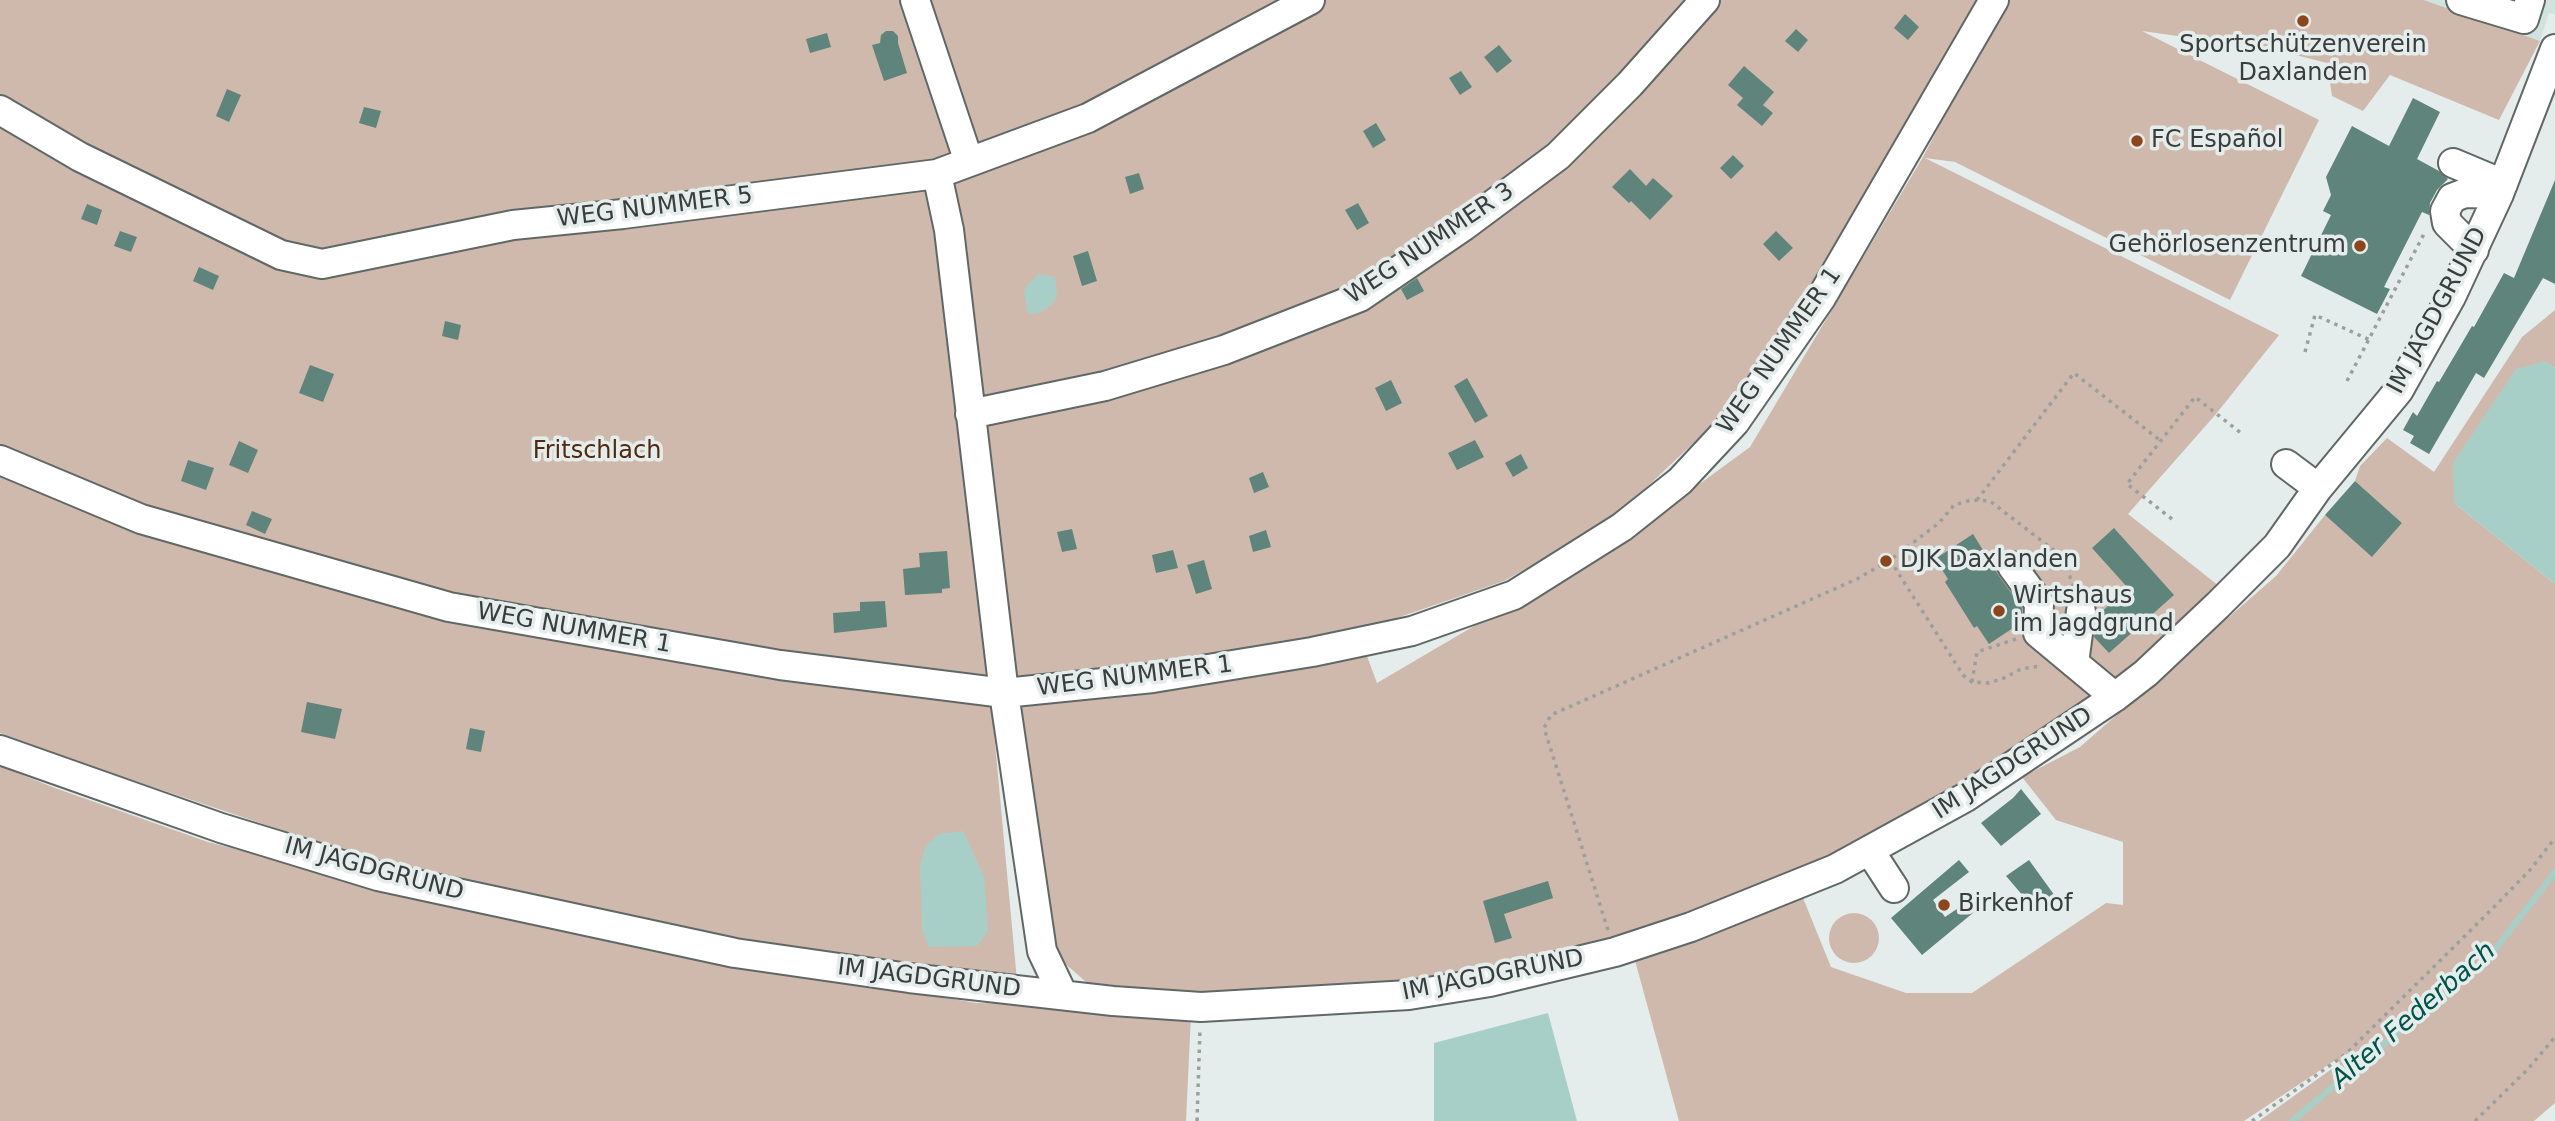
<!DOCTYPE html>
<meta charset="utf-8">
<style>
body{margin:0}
canvas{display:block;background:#e4edeb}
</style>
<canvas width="2555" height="1121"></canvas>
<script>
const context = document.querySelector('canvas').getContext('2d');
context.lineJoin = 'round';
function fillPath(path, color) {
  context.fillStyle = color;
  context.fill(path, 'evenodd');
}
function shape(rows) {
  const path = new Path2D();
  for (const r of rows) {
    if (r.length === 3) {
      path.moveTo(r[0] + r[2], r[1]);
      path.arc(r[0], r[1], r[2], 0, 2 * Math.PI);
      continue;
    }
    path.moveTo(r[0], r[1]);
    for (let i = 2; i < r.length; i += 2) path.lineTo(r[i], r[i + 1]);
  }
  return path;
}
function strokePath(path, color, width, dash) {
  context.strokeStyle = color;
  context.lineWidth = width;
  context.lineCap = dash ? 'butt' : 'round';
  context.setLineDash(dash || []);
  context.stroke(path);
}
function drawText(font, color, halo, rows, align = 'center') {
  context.font = font + ' "DejaVu Sans",sans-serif';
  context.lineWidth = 7;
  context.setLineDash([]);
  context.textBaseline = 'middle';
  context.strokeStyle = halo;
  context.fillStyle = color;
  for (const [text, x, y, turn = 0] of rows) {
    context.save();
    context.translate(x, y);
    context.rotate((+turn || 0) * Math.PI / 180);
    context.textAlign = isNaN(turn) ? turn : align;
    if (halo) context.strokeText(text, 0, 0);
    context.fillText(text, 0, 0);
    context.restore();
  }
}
fillPath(shape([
 [2424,0,2555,0,2555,14,2549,13,2540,41]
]), '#d0e3df');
fillPath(shape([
 [0,0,1985,0,1846,236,1721,417,1612,520,1504,581,1345,636,1213,661,989,678,1017,981,742,944,400,870,28,745,0,733],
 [2005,0,2424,0,2540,41,2499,120,2390,75,2363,111,2332,96,2327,63,2276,50,2142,31,2319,120,2230,300,1955,162,1925,158,2279,335,2216,414,2128,514,2224,590,2099,694,1897,827,1675,919,1519,965,1409,988,1200,999,1093,988,1055,955,1014,715,1026,703,1113,696,1277,669,1364,648,1377,683,1634,532,1750,447,1923,157],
 [2555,310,2555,368,2545,362,2454,503,2555,584,2555,1103,2534,1121,2259,1121,2340,1063,2337,1059,2244,1121,1679,1121,1634,957,1744,922,1803,898,1831,967,1906,993,1972,993,2106,903,2123,905,2123,842,2056,820,2022,777,2080,747,2276,576,2325,515,2373,556,2402,523,2355,481,2360,466,2387,438,2434,472,2522,337],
 [0,766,55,788,208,842,399,890,639,946,976,1003,1057,1004,1191,1014,1186,1121,0,1121],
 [1854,938,25]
]), '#cfb9ad');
fillPath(shape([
 [1039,274,1055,277,1057,292,1054,302,1046,309,1036,314,1028,313,1024,292,1028,284],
 [2545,361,2555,368,2555,584,2454,503,2453,463,2516,369],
 [963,831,984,876,988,931,977,946,929,947,922,930,920,865,925,847,939,834],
 [1548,1013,1577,1121,1434,1121,1434,1043]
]), '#a8cfc7');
strokePath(shape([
 [2292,1121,2490,956,2555,872]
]), '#a8cfc7', 6);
fillPath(shape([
 [1905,14,1919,27,1908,40,1894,28],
 [1796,29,1808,40,1798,52,1785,41],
 [886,31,893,31,898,36,898,43,907,73,884,81,872,45,880,43,881,35],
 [827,33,831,47,810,53,806,39],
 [1499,45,1512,61,1497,73,1484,57],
 [1744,66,1774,92,1763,105,1773,113,1762,126,1737,105,1743,98,1728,85],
 [1461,71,1472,87,1460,95,1449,78],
 [227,89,241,95,229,122,216,116],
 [2413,98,2440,112,2417,159,2439,171,2448,179,2437,190,2430,203,2429,215,2422,212,2384,287,2390,289,2377,314,2301,276,2331,215,2323,211,2331,195,2326,177,2352,126,2389,146],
 [364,107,381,111,376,128,359,123],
 [1376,123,1386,140,1373,148,1363,131],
 [1733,155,1744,166,1731,179,1720,168],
 [1630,169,1646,186,1653,178,1673,196,1650,220,1631,201,1629,203,1612,187],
 [1139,173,1144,189,1130,194,1125,177],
 [2555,180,2555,284,2543,278,2484,378,2476,373,2429,454,2410,443,2414,436,2403,430,2413,412,2417,416,2437,381,2439,382,2472,326,2474,327,2504,273,2514,278],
 [1358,203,1369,223,1357,230,1345,210],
 [87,204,102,210,97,225,81,219],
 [120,231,137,237,131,252,114,246],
 [1776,231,1793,248,1779,261,1763,244],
 [1088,251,1097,281,1082,286,1073,256],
 [199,267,219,276,213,290,193,281],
 [1417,278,1424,291,1407,300,1401,289],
 [445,321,461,325,458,340,442,336],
 [310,365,334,374,323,402,299,393],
 [1467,378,1488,416,1475,423,1454,386],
 [1391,380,1402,403,1386,411,1375,388],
 [1475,440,1484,457,1457,470,1448,453],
 [239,441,258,450,248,473,229,465],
 [1521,454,1528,468,1513,477,1505,463],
 [188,460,214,468,206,490,181,481],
 [1263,472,1269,487,1254,493,1249,478],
 [2355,481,2402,523,2372,557,2325,515],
 [252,511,272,519,265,534,246,525],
 [2114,528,2174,595,2109,653,2094,637,2097,616,2128,588,2092,548],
 [1072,529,1077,549,1062,552,1057,532],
 [1266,530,1271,547,1253,552,1249,536],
 [1973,534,1999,576,2022,608,2022,622,1989,644,1977,626,1974,628,1945,582,1948,579,1935,559],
 [1173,550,1178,568,1156,573,1152,555],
 [947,551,950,588,942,589,942,593,905,595,903,569,920,567,919,553],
 [1204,560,1212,589,1196,594,1187,565],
 [885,601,887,627,834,633,833,613,860,611,860,602],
 [307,702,342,709,335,739,301,732],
 [470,728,485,731,481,752,466,749],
 [2021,789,2041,814,2001,846,1981,823,2013,798],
 [1959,860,1969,872,1933,900,1945,917,1979,894,1985,903,1922,955,1891,918],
 [2029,860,2055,896,2036,911,2006,876],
 [1548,881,1553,898,1504,914,1512,938,1495,943,1483,901]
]), '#5f847c');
const minor = shape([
 [915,0,969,162],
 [2461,0,2524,19,2530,0],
 [0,110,80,157,281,255,322,264,513,225,623,214,937,174,1088,118,1310,0],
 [2453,163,2503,184],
 [937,174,949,230,1004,693,1042,951,1063,995],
 [2474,250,2447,223,2445,211,2452,198,2465,193,2499,194],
 [970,414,1105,386,1224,350,1360,297,1464,226,1558,156,1630,84,1705,0],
 [0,460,141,519,449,607,780,665,1004,693,1153,678,1312,652,1412,631,1514,595,1622,527,1680,481,1735,422,1821,298,1994,0],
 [2286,464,2318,488],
 [2012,566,2039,603,2038,633,2115,697],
 [2074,663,2081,611],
 [0,750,221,828,378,876,735,953,909,978,1113,1001,1201,1007,1409,995,1490,982,1615,952,1691,927,1835,869,1966,797,2115,697,2146,673,2218,605,2277,546,2318,488,2399,390,2451,297,2499,194,2555,49],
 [1870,851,1894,888]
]);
strokePath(minor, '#606866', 32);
strokePath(shape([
 [2305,352,2315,315,2370,340],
 [2347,381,2425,232],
 [1977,500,2074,373,2161,441],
 [2172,519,2127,484,2195,397,2241,433],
 [1890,560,1963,675,1972,682,1989,683,2004,678,2021,669,2041,666],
 [1972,682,1977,652,2016,639],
 [1608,930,1544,728,1551,715,1857,579,1890,560,1939,523,1954,505,1971,500,1990,501,2064,558,2074,589],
 [1197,1121,1200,1029],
 [2252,1121,2346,1054,2494,907,2530,870,2555,838],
 [2475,1121,2528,1069,2555,1037]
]), '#99a09e', 3.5, [3.5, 5]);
strokePath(minor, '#fff', 28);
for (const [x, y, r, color] of [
 [2303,21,7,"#8c461e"],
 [2137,141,7,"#8c461e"],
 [2360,246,7,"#8c461e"],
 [1886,561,7,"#8c461e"],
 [1999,611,7,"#8c461e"],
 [1944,905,7,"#8c461e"]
]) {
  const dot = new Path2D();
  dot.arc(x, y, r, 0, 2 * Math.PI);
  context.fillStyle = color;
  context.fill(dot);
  strokePath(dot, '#e4edeb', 2.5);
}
drawText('24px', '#393d3c', '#e4edeb', [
 ["Sportschützenverein",2303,46,"center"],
 ["Daxlanden",2303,74,"center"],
 ["FC Español",2151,141],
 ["Gehörlosenzentrum",2346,246,"right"],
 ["DJK Daxlanden",1900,561],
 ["Wirtshaus",2013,597],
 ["im Jagdgrund",2013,625],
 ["Birkenhof",1958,905]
], 'left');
drawText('24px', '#393d3c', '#e4edeb', [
 ["WEG NUMMER 5",655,208,-7],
 ["WEG NUMMER 3",1430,244,-34],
 ["IM JAGDGRUND",2438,311,-62],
 ["WEG NUMMER 1",1780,351,-55],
 ["WEG NUMMER 1",574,629,10],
 ["WEG NUMMER 1",1135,677,-7],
 ["IM JAGDGRUND",2013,764,-33],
 ["IM JAGDGRUND",374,870,15],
 ["IM JAGDGRUND",1493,976,-11],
 ["IM JAGDGRUND",929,979,7]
]);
drawText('24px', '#52280f', '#e4edeb', [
 ["Fritschlach",597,452]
]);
drawText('italic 26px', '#005349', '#e4edeb', [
 ["Alter Federbach",2414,1016,-41]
]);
</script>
